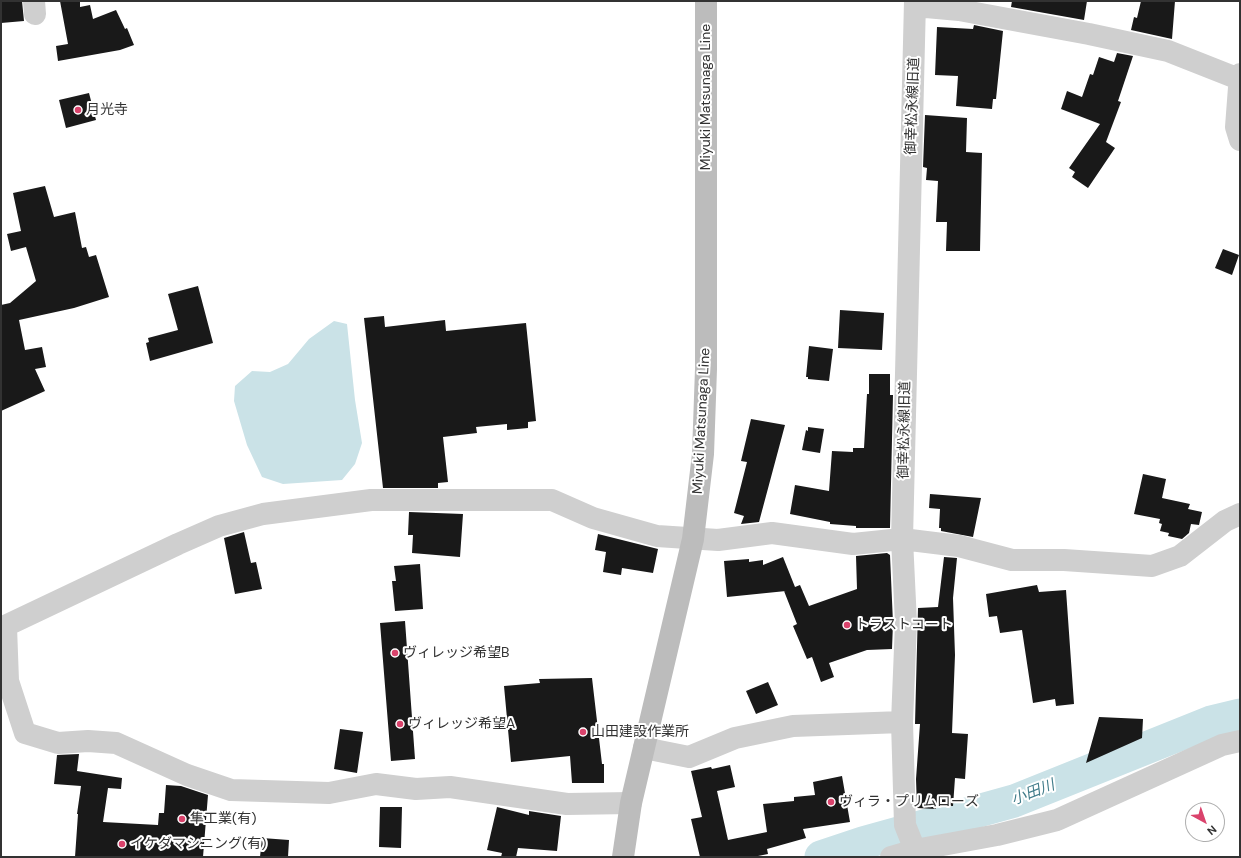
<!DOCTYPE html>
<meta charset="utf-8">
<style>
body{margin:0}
#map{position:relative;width:1241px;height:858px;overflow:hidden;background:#fff;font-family:"DM Sans",sans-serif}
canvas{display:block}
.frame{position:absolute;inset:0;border:2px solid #323232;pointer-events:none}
.north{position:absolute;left:1185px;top:802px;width:40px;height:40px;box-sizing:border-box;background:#fff;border:1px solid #adadad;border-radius:50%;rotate:140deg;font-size:11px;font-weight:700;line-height:16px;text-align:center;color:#323232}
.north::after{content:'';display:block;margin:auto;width:14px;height:18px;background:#da436c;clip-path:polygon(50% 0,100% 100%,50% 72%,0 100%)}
</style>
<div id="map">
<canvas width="1241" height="858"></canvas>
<div class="frame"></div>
<div class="north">N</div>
</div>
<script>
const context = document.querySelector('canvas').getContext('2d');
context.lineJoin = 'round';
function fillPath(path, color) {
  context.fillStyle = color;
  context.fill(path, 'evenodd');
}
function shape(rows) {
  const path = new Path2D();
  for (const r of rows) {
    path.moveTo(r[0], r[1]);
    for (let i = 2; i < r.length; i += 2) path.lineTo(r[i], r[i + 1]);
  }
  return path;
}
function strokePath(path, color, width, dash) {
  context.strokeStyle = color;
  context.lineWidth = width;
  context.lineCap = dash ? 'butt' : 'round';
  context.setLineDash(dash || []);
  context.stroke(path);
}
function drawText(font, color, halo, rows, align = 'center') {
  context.font = font + ' "DM Sans","Noto Sans JP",sans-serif';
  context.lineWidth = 4;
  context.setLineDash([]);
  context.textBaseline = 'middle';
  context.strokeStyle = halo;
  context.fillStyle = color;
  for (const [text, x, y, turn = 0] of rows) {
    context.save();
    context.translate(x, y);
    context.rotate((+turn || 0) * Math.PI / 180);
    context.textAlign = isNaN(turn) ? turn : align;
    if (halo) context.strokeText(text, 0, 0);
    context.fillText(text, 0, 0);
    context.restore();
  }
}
fillPath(shape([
 [334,321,347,324,355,400,362,443,355,464,342,480,283,484,262,477,247,445,234,401,235,386,252,371,270,372,288,364,309,339]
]), '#cae2e7');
strokePath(shape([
 [821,857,863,843,1014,801,1211,722,1240,715]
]), '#cae2e7', 33);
fillPath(shape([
 [1,1,22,1,24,21,1,23],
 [60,1,80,1,80,7,90,5,93,19,116,10,125,29,127,28,134,45,120,50,58,61,56,46,68,44],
 [1012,1,1087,1,1084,20,1011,7],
 [1141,1,1175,1,1172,39,1131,30,1134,17,1137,18],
 [974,25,1003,31,996,99,993,99,992,109,956,106,958,76,935,75,937,27,973,29],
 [1117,53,1133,56,1118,101,1121,102,1106,142,1115,148,1088,188,1072,177,1075,172,1069,168,1100,124,1061,109,1067,91,1082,97,1090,74,1093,75,1099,57,1114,62],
 [89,93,96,120,66,128,59,100],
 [925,115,967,118,966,152,982,153,980,251,946,251,947,222,936,222,938,181,926,180,927,168,923,167],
 [45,186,54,217,75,212,82,248,86,247,89,257,96,255,109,297,74,308,19,320,25,350,42,347,46,367,35,369,45,391,1,411,1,305,10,303,36,281,26,247,11,251,7,234,21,231,13,193],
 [1223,249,1239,255,1232,275,1215,268],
 [198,286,213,343,150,361,146,343,149,342,148,338,178,330,168,294],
 [840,310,884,313,882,350,838,348],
 [384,316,385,327,445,320,446,331,526,323,536,421,528,422,528,428,507,430,507,424,476,427,477,433,443,437,448,482,438,483,438,488,383,488,364,318],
 [809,346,833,349,829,381,808,379,808,377,806,377],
 [869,374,890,374,890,395,893,395,890,528,856,528,856,526,830,524,830,522,790,514,795,485,829,491,832,451,853,452,853,448,864,448,867,394,869,394],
 [751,419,785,425,759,522,741,524,744,516,734,513,747,462,741,461],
 [808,427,824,429,820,453,802,450,806,430,808,431],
 [1143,474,1166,479,1162,498,1190,504,1188,509,1202,512,1199,525,1191,524,1189,533,1182,539,1168,536,1169,533,1160,531,1162,524,1159,523,1160,519,1134,514],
 [930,494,981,498,973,537,941,531,941,528,939,528,940,509,929,508],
 [409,512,463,514,460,557,412,553,413,535,408,535],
 [244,532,251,563,256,562,262,589,235,594,224,538],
 [598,534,658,549,653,573,622,568,621,575,603,572,606,552,595,550],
 [887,553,890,555,893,623,892,649,867,650,829,663,834,677,821,682,812,657,807,659,793,626,797,624,784,591,786,591,727,597,724,561,749,559,749,562,763,560,763,565,783,557,795,587,800,585,809,606,857,589,856,556],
 [944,557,957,558,953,598,955,655,952,733,968,734,965,779,955,778,953,806,936,805,936,809,917,808,916,779,920,724,915,724,918,608,938,607],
 [420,564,423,609,395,611,392,581,396,581,394,566],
 [1037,585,1039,592,1066,590,1074,704,1056,706,1055,699,1033,703,1022,630,1000,633,997,616,989,617,986,594],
 [405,621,415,759,391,761,380,623],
 [592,678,602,764,604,764,604,783,572,783,570,756,511,762,504,686,540,683,539,679],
 [768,682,778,705,756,714,746,691],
 [1099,717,1143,719,1142,738,1086,763],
 [340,729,363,732,357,773,334,769],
 [79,754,77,771,122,778,121,789,108,788,103,822,158,825,159,813,164,813,166,785,181,786,208,795,203,857,75,857,78,814,77,814,81,786,54,784,57,755],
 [730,765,735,787,717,791,728,840,767,832,763,804,794,801,794,797,815,795,813,782,842,776,850,822,803,829,806,838,767,849,768,854,753,857,700,857,691,819,702,817,691,771,711,767,712,769],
 [380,807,402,807,401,848,379,847],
 [497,807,529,815,529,811,561,816,557,851,518,848,516,857,501,857,502,853,487,850],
 [262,838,289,840,288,857,260,857]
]), '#191919');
strokePath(shape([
 [34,1,35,14],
 [915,6,959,10,1089,34,1168,51,1239,79],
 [1240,74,1236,127,1240,140],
 [6,627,8,681,25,733,58,743,88,741,116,743,187,775,231,790,329,793,376,784,416,789,450,787,567,804,631,803],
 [1,628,178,544,219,526,263,514,371,500,552,500,593,518,657,536,718,540,772,533,853,544,902,539,959,546,1012,560,1064,560,1152,566,1180,556,1225,521,1240,514],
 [644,748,689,757,735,738,793,726,902,722],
 [891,857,915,850,997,835,1057,820,1222,745,1240,741],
 [914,857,915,850,905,825,902,722,906,623,902,539,915,1]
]), '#cfcfcf', 22);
strokePath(shape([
 [623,857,631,803,693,539,703,454,706,369,706,1]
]), '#bcbcbc', 22);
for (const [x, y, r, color] of [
 [78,110,4,"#da436c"],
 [847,625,4,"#da436c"],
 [395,653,4,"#da436c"],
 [400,724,4,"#da436c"],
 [583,732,4,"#da436c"],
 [831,802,4,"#da436c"],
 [182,819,4,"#da436c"],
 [122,844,4,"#da436c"]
]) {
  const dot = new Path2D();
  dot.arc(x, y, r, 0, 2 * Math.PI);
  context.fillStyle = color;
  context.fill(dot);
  strokePath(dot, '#fff', 1.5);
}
drawText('14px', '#323232', '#fff', [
 ["Miyuki Matsunaga Line",706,97,-90],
 ["御幸松永線旧道",913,106,-88],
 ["Miyuki Matsunaga Line",702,421,-87],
 ["御幸松永線旧道",905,430,-89]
]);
drawText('14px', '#323232', '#fff', [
 ["月光寺",86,110],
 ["トラストコート",855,625],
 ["ヴィレッジ希望B",403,653],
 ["ヴィレッジ希望A",408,724],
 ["山田建設作業所",591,732],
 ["ヴィラ・プリムローズ",839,802],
 ["隼工業(有)",190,819],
 ["イケダマシニング(有)",130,844]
], 'left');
drawText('italic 15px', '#417c8a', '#fff', [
 ["小田川",1033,793,-21]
]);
</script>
